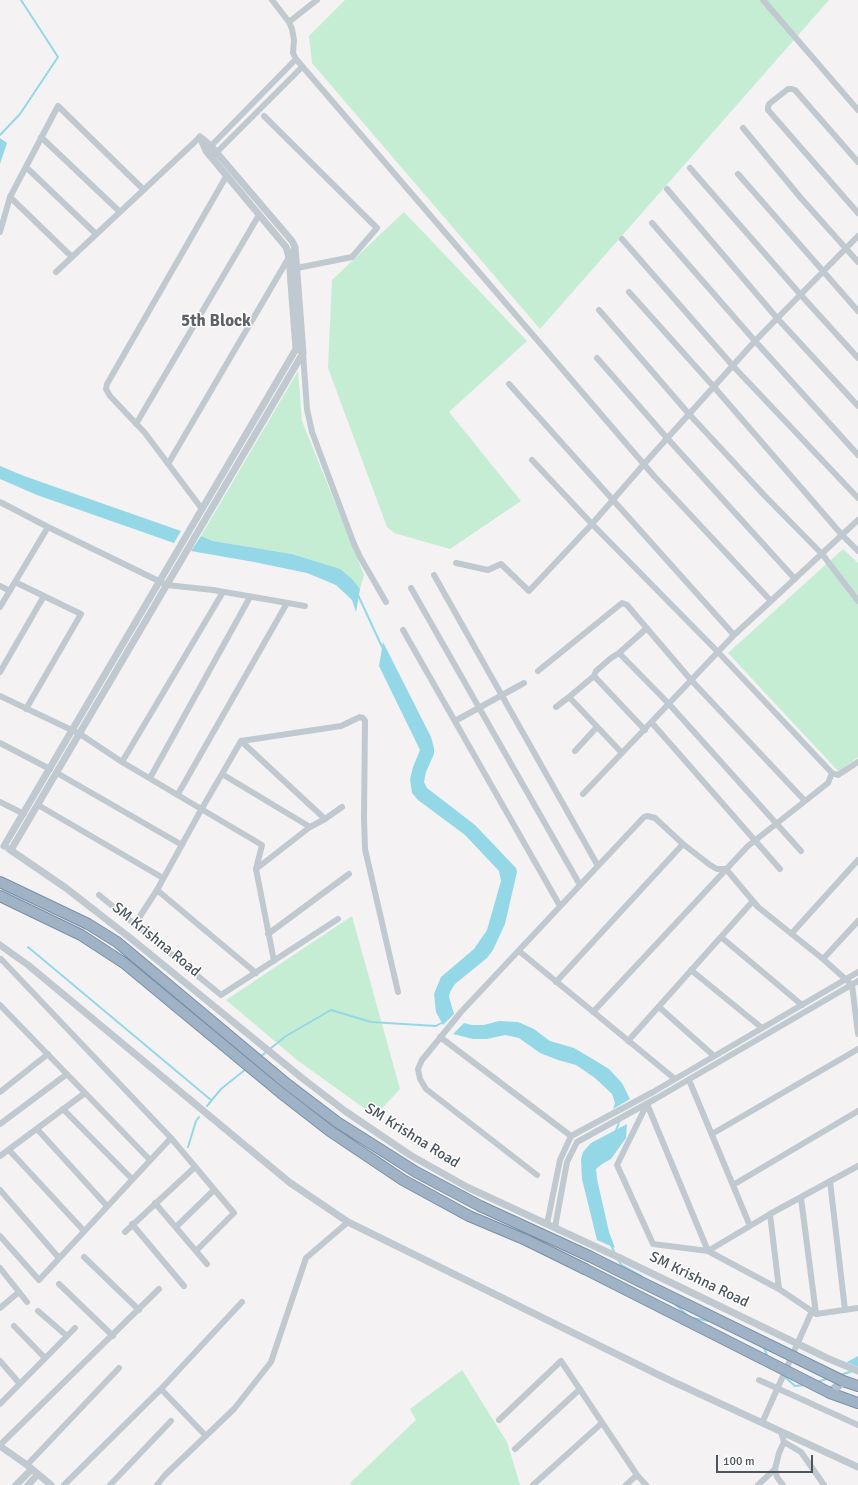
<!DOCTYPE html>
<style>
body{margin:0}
#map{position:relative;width:858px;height:1485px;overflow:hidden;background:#f4f2f2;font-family:Signika,sans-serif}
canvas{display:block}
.scale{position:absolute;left:716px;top:1455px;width:97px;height:18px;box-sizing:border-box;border:2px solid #4a555e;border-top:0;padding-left:5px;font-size:12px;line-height:14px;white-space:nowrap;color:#4a555e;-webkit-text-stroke:3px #fff;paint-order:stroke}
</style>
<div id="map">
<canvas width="858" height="1485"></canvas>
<div class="scale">100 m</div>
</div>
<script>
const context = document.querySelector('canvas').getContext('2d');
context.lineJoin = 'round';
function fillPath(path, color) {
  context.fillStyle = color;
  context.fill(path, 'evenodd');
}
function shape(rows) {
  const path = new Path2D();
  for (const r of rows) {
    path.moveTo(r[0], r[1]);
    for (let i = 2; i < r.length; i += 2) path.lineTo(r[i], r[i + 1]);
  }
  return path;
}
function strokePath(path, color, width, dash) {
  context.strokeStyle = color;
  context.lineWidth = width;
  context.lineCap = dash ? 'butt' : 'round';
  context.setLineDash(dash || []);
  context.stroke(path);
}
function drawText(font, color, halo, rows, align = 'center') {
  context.font = font + ' Signika,sans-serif';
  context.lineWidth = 3;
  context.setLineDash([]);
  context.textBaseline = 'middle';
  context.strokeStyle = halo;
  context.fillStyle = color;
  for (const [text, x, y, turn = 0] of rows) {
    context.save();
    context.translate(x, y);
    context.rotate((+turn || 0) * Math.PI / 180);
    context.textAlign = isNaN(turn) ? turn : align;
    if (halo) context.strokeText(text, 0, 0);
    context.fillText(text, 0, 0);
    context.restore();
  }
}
fillPath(shape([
 [345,0,829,0,540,329,312,63,309,36],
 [404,212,527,341,449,412,521,501,450,549,394,533,387,527,328,368,332,280],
 [298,371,302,421,364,575,360,589,353,580,316,562,292,554,213,541,201,536],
 [843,549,858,563,858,757,839,772,728,653],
 [352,916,400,1089,375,1116,297,1060,226,1000],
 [462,1370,507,1442,520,1485,352,1485,350,1483,416,1420,410,1409]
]), '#c4edd3');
fillPath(shape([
 [0,138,7,143,0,164],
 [0,466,24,476,181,531,174,543,37,495,0,479],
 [201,536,213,541,292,554,340,569,353,580,360,589,356,612,352,600,336,585,307,573,254,562,191,551],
 [383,642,431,737,434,748,434,754,426,772,424,782,427,788,475,825,516,868,517,872,505,924,493,950,487,958,455,984,450,992,449,997,454,1014,443,1025,436,1012,434,994,441,977,474,949,487,930,501,881,499,871,465,835,418,800,412,793,410,779,413,767,420,750,379,666],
 [499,1021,518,1022,534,1029,550,1041,574,1048,596,1061,609,1069,622,1083,630,1099,613,1109,615,1103,612,1094,595,1078,576,1065,558,1060,540,1053,519,1038,505,1035,487,1039,473,1039,453,1034,464,1023,472,1025,484,1025],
 [627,1124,626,1138,611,1159,602,1164,596,1169,597,1179,609,1232,615,1248,597,1240,582,1179,581,1159,583,1152,591,1143],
 [858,1356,858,1367,846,1362,847,1362]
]), '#94d8e8');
strokePath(shape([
 [0,135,20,114,58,57,21,0],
 [358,595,383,649],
 [28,947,211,1100],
 [260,1057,286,1036,331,1010,371,1022,436,1026,443,1022],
 [207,1106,221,1089,246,1069],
 [615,1133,620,1120],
 [188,1147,196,1121,199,1117],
 [611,1245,615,1254],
 [618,1259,621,1265,641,1276],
 [675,1304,688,1316],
 [692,1318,709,1321],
 [763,1346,768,1357],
 [840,1375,853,1371],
 [785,1377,795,1386,805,1385],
 [817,1382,830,1378]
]), '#94d8e8', 2);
const trunk = shape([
 [0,882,88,924,117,942,287,1084,337,1122,416,1172,480,1206,589,1256],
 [0,896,81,935,124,963,281,1093,330,1131,403,1180,469,1216,526,1240,585,1269],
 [843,1381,858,1386],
 [830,1393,858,1403]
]);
strokePath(trunk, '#7890a8', 12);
strokePath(shape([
 [272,0,289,22,292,29,294,40,293,53,296,59,654,476,771,601,858,520],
 [763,0,858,110],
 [289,22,317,0],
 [264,116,377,228,352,257,297,268],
 [743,128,800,197,858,262],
 [41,137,120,212],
 [209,148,296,59],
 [214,155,302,67],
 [858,162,795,90,792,89,788,89,769,104,768,107,768,110,858,213],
 [26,167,96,234],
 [690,168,800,294,858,358],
 [738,174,858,311],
 [667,189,777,318,858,406],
 [10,197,58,106,144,190],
 [652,223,755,341,858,455],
 [0,232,10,197,72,257],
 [622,239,733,366,858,498],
 [56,272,200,137],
 [629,292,714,387,842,535,858,551],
 [599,310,689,414,764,495,822,554,858,601],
 [301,352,303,353,307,409,312,432,354,544,360,557,386,602],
 [597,358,667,438,795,579],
 [509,384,734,635],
 [136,424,259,215],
 [532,460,592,524,718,652,832,773],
 [168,464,295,247],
 [0,502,48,527,167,585,213,590,305,606],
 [202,509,145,433,110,396,106,389,107,384,227,175],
 [456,563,488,570,501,564,529,591,592,524,644,464,755,341,858,236],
 [434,575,598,866],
 [15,582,81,614,26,709],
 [0,586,10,591],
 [411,588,580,885],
 [0,607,48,527],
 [403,630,560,906],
 [619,653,669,704,801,851],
 [538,671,622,603,627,605,691,680,805,801],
 [0,672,44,596],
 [594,676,645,730],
 [0,696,80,734,122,762,262,845,256,869,274,961],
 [556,707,569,697],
 [455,721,524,683],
 [652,723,780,869],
 [241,741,341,726,360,717,363,718,365,721,364,818,365,849,398,992],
 [241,741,325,819],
 [0,743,50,769],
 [575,751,597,727],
 [622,753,569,697,594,676,596,671,611,658,619,653,647,628],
 [122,762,223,592],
 [57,773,182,845],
 [222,774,310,827],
 [150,778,250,597],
 [178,794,287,603],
 [583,794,734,635,771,601],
 [0,802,24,814],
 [38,805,163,878],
 [256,869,310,827,325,819,342,807],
 [157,890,256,973],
 [99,895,221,995,338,919],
 [135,924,157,890,201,810,222,774,241,741],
 [792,933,858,860],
 [268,934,349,874],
 [721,937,802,1005],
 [519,951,675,1079],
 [823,959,858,921],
 [0,960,1,959,171,1138,234,1213,196,1251],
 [691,970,762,1028],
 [556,982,683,844],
 [0,1005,150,1160],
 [659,1007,714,1056],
 [593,1012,748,846,828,783,832,773,838,775,858,762],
 [440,1037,571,1136],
 [628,1041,753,901],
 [689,1080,750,1226],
 [0,1092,48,1054],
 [647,1104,617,1165,653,1244,708,1251,779,1289,816,1314,858,1308],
 [647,1104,708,1251],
 [63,1109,132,1179],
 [0,1124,67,1074],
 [37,1129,107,1206],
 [712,1134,858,1049],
 [9,1150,84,1231],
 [0,1156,85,1093],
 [537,1175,426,1089,420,1079,418,1069,422,1060,461,1012,644,817,647,816,655,818,683,844,710,865,717,869,726,869,758,907,823,959,852,985,858,1034],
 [830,1181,845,1310],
 [733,1185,858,1111],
 [0,1190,59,1258],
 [801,1198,816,1314],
 [155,1203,207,1264],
 [770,1214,779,1289],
 [132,1224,184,1286],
 [547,1224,560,1160,571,1136,653,1092,858,972],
 [176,1227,214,1190],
 [555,1227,567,1162,577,1142,657,1098,858,981],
 [125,1232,195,1167],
 [0,1236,39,1280,171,1138],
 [708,1251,770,1214,858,1166],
 [84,1257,139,1310],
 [0,1268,27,1302],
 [59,1284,113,1336],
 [0,1308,19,1292],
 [38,1311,67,1336],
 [14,1326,45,1358],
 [0,1361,20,1384],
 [0,1404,75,1328],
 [812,1404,858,1425],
 [499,1420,561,1361,637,1475,646,1485],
 [762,1423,812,1311],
 [781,1432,784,1442,801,1452,824,1485],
 [206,1436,161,1389,242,1302],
 [0,1445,159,1289],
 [515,1449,580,1389],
 [27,1465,119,1368],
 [64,1485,161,1389],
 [110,1485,171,1421],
 [157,1485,165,1475,234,1409,271,1362,306,1258,348,1222],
 [533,1485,602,1423],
 [626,1485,637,1475],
 [758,1485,775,1469],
 [783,1485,777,1477,775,1469,779,1453,784,1442]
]), '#c0c9cf', 6);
strokePath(shape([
 [4,846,296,349,289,257,286,247,206,151,201,139],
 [9,849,66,888,134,941,302,1078,345,1111,410,1155,467,1187,620,1258],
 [11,850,303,353,295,247,292,241,211,146,200,137],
 [0,945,28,965,289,1182,348,1222,665,1378,858,1467],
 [0,1446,27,1465,51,1485],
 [16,1485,32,1469],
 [28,1485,38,1474]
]), '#c0c9cf', 7);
strokePath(shape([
 [830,1393,843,1381]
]), '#b3c1ce', 9);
strokePath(trunk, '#a0b3c6', 10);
const trunkBridge = shape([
 [589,1256,641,1282,843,1381],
 [585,1269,830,1393]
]);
strokePath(trunkBridge, '#7890a8', 12, []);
strokePath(shape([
 [759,1380,812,1404]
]), '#c0c9cf', 6);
strokePath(shape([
 [620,1258,827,1358,858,1371]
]), '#c0c9cf', 7);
strokePath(trunkBridge, '#a0b3c6', 10);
drawText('15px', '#4a555e', '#fff', [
 ["SM Krishna Road",156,940,39],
 ["SM Krishna Road",412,1136,32],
 ["SM Krishna Road",699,1280,26]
]);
drawText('bold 17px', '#5e6266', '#fff', [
 ["5th Block",216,322]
]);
</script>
